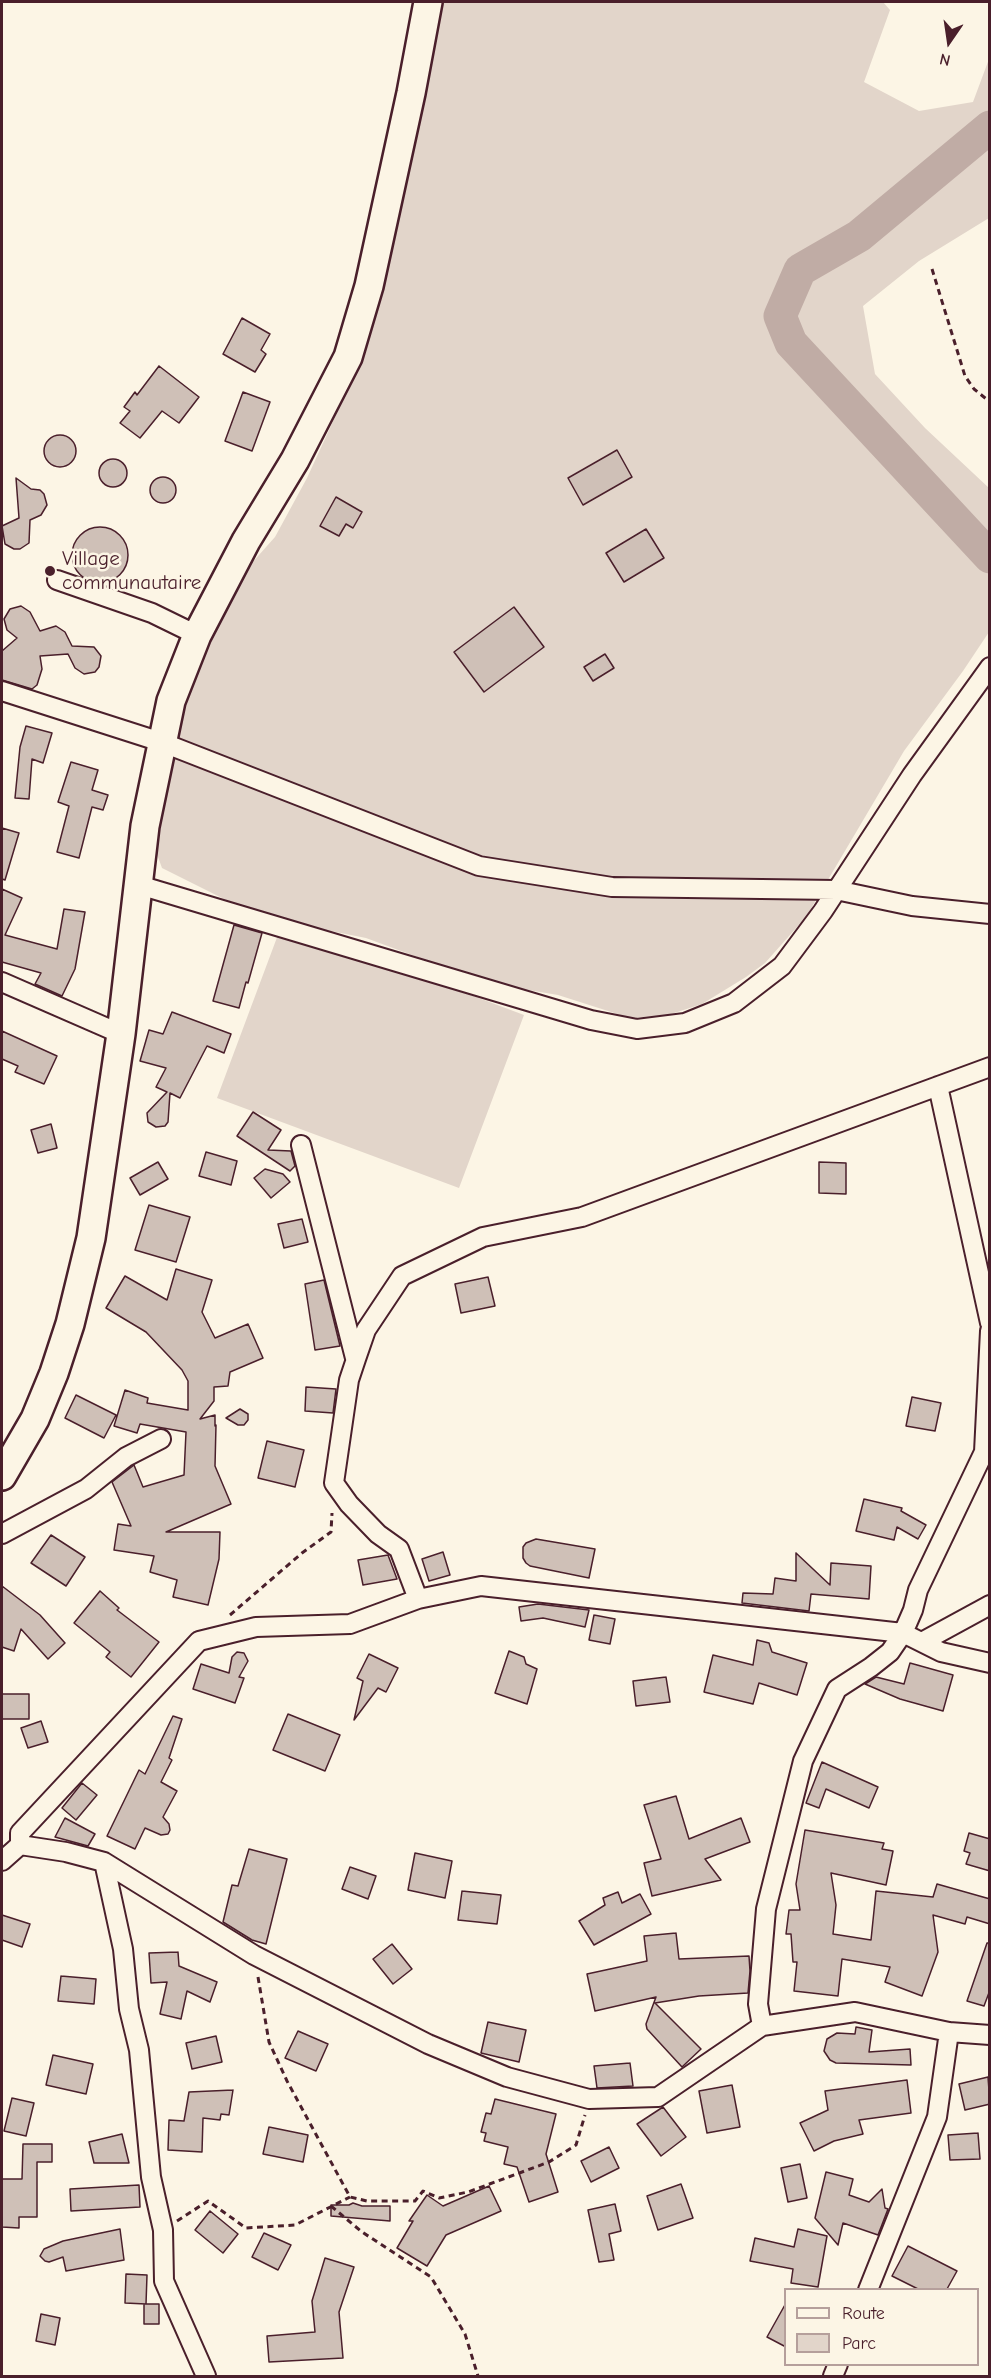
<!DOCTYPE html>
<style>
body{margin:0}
#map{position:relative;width:991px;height:2378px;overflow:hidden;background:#fcf5e5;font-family:"Comic Neue",sans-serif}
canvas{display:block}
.frame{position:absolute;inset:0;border:3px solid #4a1f2b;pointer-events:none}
.legend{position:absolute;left:784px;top:2288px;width:195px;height:78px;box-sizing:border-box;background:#fcf5e5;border:2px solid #b59f9b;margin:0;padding:8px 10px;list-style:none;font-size:18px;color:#4a1f2b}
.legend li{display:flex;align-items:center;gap:12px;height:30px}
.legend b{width:30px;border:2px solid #b59f9b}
.north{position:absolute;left:919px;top:12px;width:60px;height:60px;-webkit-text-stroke:4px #fcf5e5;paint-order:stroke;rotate:193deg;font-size:16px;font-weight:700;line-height:24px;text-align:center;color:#4a1f2b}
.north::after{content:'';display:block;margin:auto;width:21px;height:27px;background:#4a1f2b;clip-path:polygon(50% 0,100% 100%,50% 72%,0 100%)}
</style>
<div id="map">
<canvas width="991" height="2378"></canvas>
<div class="frame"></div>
<ul class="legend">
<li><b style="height:8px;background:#fcf5e5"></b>Route</li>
<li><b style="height:16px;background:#e2d5ca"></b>Parc</li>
</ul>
<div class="north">N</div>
</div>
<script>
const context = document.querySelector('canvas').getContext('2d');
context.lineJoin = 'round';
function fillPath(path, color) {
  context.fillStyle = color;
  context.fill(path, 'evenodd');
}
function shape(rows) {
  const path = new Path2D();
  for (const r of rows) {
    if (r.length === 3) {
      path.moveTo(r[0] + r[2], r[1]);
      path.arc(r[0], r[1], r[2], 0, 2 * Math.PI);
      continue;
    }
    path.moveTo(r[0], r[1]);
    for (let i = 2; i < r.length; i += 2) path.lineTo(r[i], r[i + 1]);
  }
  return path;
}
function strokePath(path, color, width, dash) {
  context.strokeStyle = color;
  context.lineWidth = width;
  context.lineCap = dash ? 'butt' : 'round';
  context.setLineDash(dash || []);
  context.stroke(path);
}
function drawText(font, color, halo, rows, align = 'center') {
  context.font = font + ' "Comic Neue",sans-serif';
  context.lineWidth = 5;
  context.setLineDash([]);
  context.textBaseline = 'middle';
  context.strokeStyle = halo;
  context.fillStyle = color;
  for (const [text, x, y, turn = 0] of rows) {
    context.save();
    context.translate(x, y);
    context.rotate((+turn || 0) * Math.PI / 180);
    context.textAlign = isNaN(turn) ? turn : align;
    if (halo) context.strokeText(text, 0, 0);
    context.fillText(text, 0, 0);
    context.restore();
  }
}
fillPath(shape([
 [438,2,883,2,890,10,864,82,919,111,973,102,989,59,989,218,919,261,863,306,875,374,925,428,989,488,989,632,963,671,904,751,806,917,765,963,746,977,702,1004,668,1015,630,1018,558,995,505,986,466,975,366,938,326,930,238,906,162,868,147,827,151,776,234,583,275,537,307,478,358,367],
 [282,924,524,1015,459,1188,217,1098]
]), '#e2d5ca');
strokePath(shape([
 [990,127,859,236,800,270,780,316,791,343,990,557]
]), '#c0aca5', 33);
const building = shape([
 [242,318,270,334,261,350,266,354,255,372,223,354,242,318],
 [159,366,199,397,179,423,162,411,140,438,120,423,130,411,124,407,135,392,137,395,159,366],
 [243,392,270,402,252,451,225,441,243,392],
 [60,451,16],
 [617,450,632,477,583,505,568,478,617,450],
 [113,473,14],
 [163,490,13],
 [16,478,31,489,40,490,44,494,47,505,41,515,30,520,29,543,20,549,14,549,5,544,2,526,19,518,16,478],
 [336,497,362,512,353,528,346,524,339,536,320,526,336,497],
 [100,555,28],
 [646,529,664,558,624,582,606,553,646,529],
 [21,606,30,612,40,631,56,626,65,632,72,646,94,647,101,656,99,667,95,672,84,674,75,668,68,654,40,656,42,669,37,685,32,689,2,680,2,651,17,638,7,630,4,619,10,609,21,606],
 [514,607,544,647,484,692,454,652,514,607],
 [605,654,614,668,593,681,584,667,605,654],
 [26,726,52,733,43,763,32,759,29,799,15,798,20,747,26,726],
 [71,762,98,770,92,790,108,795,103,810,92,807,79,858,57,852,69,806,58,802,71,762],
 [2,828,19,833,5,880,2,879,2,828],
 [2,889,22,898,5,935,57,949,64,909,85,912,75,969,62,996,35,984,41,973,2,962,2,889],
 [234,925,262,933,248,983,246,982,239,1008,213,1001,234,925],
 [172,1012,231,1034,224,1053,207,1046,180,1098,170,1093,168,1122,165,1126,156,1127,148,1122,147,1113,167,1092,156,1087,166,1068,140,1061,149,1030,163,1034,172,1012],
 [2,1031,57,1056,44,1084,15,1072,18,1066,2,1059,2,1031],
 [253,1112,281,1130,268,1150,291,1151,295,1166,290,1171,237,1136,253,1112],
 [51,1124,57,1148,38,1153,31,1130,51,1124],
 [206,1152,237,1161,231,1185,199,1176,206,1152],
 [158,1162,168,1179,140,1195,130,1178,158,1162],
 [819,1162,846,1163,846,1194,819,1193,819,1162],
 [265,1169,283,1174,290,1182,271,1198,254,1178,265,1169],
 [149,1205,190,1217,176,1262,135,1250,149,1205],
 [302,1219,308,1242,284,1248,278,1224,302,1219],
 [176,1269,212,1280,202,1312,215,1338,248,1324,263,1358,230,1372,228,1386,214,1387,214,1401,200,1419,215,1415,215,1426,216,1425,215,1466,231,1504,166,1532,220,1532,219,1559,208,1605,173,1597,177,1580,150,1572,154,1556,114,1550,118,1524,131,1526,112,1482,134,1465,143,1487,184,1475,186,1432,140,1424,137,1433,114,1426,125,1390,148,1398,147,1403,188,1410,188,1381,182,1370,146,1332,106,1308,125,1276,167,1300,176,1269],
 [488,1277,495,1306,461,1313,455,1284,488,1277],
 [324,1280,340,1346,315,1350,305,1284,324,1280],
 [306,1387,336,1389,333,1413,305,1411,306,1387],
 [76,1395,116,1415,104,1438,65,1418,76,1395],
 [912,1397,941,1403,935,1431,906,1426,912,1397],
 [240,1409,248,1414,248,1420,244,1425,238,1425,226,1418,240,1409],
 [267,1441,304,1450,295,1487,258,1478,267,1441],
 [864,1499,902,1508,901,1511,926,1525,918,1539,897,1527,894,1540,856,1531,864,1499],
 [51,1535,85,1557,66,1586,31,1563,51,1535],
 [536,1539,595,1549,589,1578,530,1566,526,1563,523,1558,523,1547,526,1543,536,1539],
 [443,1552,450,1575,429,1581,422,1559,443,1552],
 [796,1553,830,1585,831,1563,871,1566,869,1599,811,1594,809,1611,742,1603,743,1593,773,1594,775,1578,796,1581,796,1553],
 [388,1555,397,1579,363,1585,358,1560,388,1555],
 [2,1586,40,1615,65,1643,48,1659,21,1629,14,1651,2,1647,2,1586],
 [100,1591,119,1608,117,1610,159,1642,131,1677,106,1657,110,1652,74,1623,100,1591],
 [538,1604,589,1610,585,1627,543,1618,521,1621,519,1607,538,1604],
 [594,1615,615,1619,610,1644,589,1640,594,1615],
 [757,1640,769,1643,772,1652,807,1663,797,1695,759,1683,753,1704,704,1692,713,1655,753,1665,757,1640],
 [509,1651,524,1657,526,1664,537,1669,527,1704,495,1693,509,1651],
 [237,1652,244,1653,248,1661,239,1677,244,1678,235,1703,193,1689,201,1664,229,1673,232,1657,237,1652],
 [369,1654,398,1668,386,1692,378,1688,354,1720,363,1681,357,1678,369,1654],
 [910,1663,953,1675,943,1711,900,1699,865,1684,876,1677,904,1684,910,1663],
 [666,1677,670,1702,636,1706,633,1681,666,1677],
 [2,1694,29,1694,29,1719,2,1719,2,1694],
 [288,1714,340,1735,325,1771,273,1750,288,1714],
 [173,1716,182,1719,169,1758,172,1760,161,1782,177,1791,163,1817,169,1824,170,1830,168,1834,161,1835,145,1828,135,1849,107,1836,139,1770,145,1774,173,1716],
 [41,1721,48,1742,28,1748,21,1728,41,1721],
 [822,1762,878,1787,869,1808,826,1789,819,1808,806,1803,822,1762],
 [82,1783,97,1795,76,1820,62,1808,82,1783],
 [676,1796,689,1839,741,1818,750,1842,705,1859,721,1880,652,1896,644,1863,661,1859,644,1805,676,1796],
 [65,1818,95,1834,88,1846,55,1837,65,1818],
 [805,1830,884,1843,882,1849,893,1851,886,1885,831,1873,836,1905,833,1934,871,1940,876,1891,933,1897,937,1884,990,1899,990,1924,967,1917,965,1924,933,1915,938,1952,922,1996,885,1982,890,1967,842,1959,838,1996,794,1991,797,1962,793,1962,791,1934,786,1934,789,1910,800,1910,796,1884,805,1830],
 [969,1833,990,1839,990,1871,966,1864,970,1853,964,1851,969,1833],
 [249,1849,287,1859,266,1944,252,1940,223,1922,232,1885,238,1886,249,1849],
 [415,1853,452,1861,445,1898,408,1890,415,1853],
 [350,1867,376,1876,368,1899,342,1889,350,1867],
 [462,1891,501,1895,497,1924,458,1920,462,1891],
 [618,1892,622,1903,640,1894,651,1914,594,1945,579,1921,605,1905,603,1898,618,1892],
 [2,1915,30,1924,22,1947,2,1940,2,1915],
 [676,1933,679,1959,749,1956,750,1971,748,1993,699,1996,655,2003,701,2049,682,2067,647,2029,646,2024,656,1997,595,2011,587,1974,647,1961,644,1936,676,1933],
 [987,1943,990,1943,990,1990,984,2006,967,2001,987,1943],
 [392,1944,412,1969,393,1984,373,1959,392,1944],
 [178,1952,179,1966,217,1982,210,2002,187,1991,181,2019,160,2014,167,1982,151,1983,149,1953,178,1952],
 [61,1976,96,1979,94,2004,58,2001,61,1976],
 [488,2022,526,2030,519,2062,481,2053,488,2022],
 [856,2027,872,2030,869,2052,910,2049,911,2065,836,2063,830,2060,824,2051,827,2039,837,2033,855,2034,856,2027],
 [298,2031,328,2044,316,2071,285,2058,298,2031],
 [216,2036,222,2062,192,2069,186,2043,216,2036],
 [53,2055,93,2064,86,2094,46,2085,53,2055],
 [630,2063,633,2086,597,2088,594,2066,630,2063],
 [988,2077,990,2104,965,2110,959,2084,988,2077],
 [907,2080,911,2113,859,2120,863,2134,834,2141,814,2151,800,2123,828,2110,825,2091,907,2080],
 [732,2085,740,2127,707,2133,699,2091,732,2085],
 [233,2090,229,2115,221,2114,220,2120,203,2118,202,2152,168,2150,169,2120,184,2121,189,2092,233,2090],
 [12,2098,34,2103,26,2136,4,2131,12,2098],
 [495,2099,556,2114,546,2154,558,2192,529,2202,517,2167,504,2164,508,2147,484,2141,486,2133,481,2132,486,2113,491,2114,495,2099],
 [663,2107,686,2137,661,2156,637,2124,663,2107],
 [269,2127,308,2135,303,2162,263,2154,269,2127],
 [978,2133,980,2159,950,2160,948,2135,978,2133],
 [122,2134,129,2163,94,2163,89,2142,122,2134],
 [23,2144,52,2144,52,2162,37,2162,37,2217,19,2217,19,2228,2,2227,2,2179,22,2179,23,2144],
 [609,2147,619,2168,591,2182,581,2161,609,2147],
 [800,2164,807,2198,788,2202,781,2168,800,2164],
 [826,2172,853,2179,849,2195,869,2202,882,2189,885,2208,888,2209,878,2235,843,2223,838,2245,815,2218,826,2172],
 [681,2184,693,2218,658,2230,647,2196,681,2184],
 [139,2185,140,2207,71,2211,70,2189,139,2185],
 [489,2186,501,2211,446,2235,427,2266,397,2248,413,2221,409,2221,427,2195,443,2206,489,2186],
 [353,2203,362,2206,390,2206,390,2221,331,2216,331,2205,349,2205,353,2203],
 [615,2204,621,2231,609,2234,614,2260,599,2262,588,2210,615,2204],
 [210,2211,238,2234,223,2253,195,2230,210,2211],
 [120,2229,124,2260,66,2271,63,2257,49,2262,45,2261,40,2256,44,2249,63,2241,120,2229],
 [798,2229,827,2236,818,2287,791,2283,793,2269,750,2261,755,2238,794,2247,798,2229],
 [264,2233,291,2245,278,2270,252,2257,264,2233],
 [908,2246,957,2271,947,2289,918,2289,892,2276,908,2246],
 [325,2258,354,2267,339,2312,343,2358,269,2362,267,2336,315,2332,312,2301,325,2258],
 [126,2274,147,2275,146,2304,125,2303,126,2274],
 [786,2303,786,2347,767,2337,786,2303],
 [144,2304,159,2304,159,2324,144,2324,144,2304],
 [41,2314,60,2318,55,2345,36,2341,41,2314]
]);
fillPath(building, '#cfc0b7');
strokePath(building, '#4a1f2b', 1.5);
const minor = shape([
 [57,580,152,613,197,635],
 [2,691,161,742,479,866,612,887,836,890,912,906,990,914],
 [139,885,591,1020,637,1029,685,1023,734,1003,782,966,823,911,912,775,990,667],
 [2,982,121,1034],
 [938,1086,990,1323],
 [301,1145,355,1358],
 [2,1534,86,1489,126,1457,161,1439],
 [418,1599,399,1549,378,1534,349,1504,334,1483,349,1380,356,1359,366,1330,402,1276,483,1237,582,1217,990,1067],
 [922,1642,990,1605],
 [20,1845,20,1833,199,1641,256,1627,350,1624,418,1599,481,1586,903,1633,913,1610,918,1590,984,1452,990,1331],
 [2,1861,20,1845,66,1852,104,1862,254,1955,428,2044,507,2077,589,2099,658,2097,762,2026,855,2012,949,2032,990,2035],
 [104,1862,123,1949,129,2009,139,2050,151,2177,163,2230,164,2281,206,2376],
 [762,2026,758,2004,766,1909,803,1761,837,1689,871,1667,890,1652,903,1633,941,1652,990,1663],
 [868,2290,937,2117,949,2032],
 [833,2376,838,2364]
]);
const highway = shape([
 [2,1476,35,1419,54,1373,70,1324,91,1238,121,1034,145,826,171,701,197,635,246,541,295,460,348,357,369,286,411,93,428,2]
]);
strokePath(minor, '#4a1f2b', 22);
strokePath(highway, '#4a1f2b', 32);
strokePath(shape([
 [932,269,965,376,974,389,990,402],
 [230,1615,302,1553,331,1532,332,1513],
 [258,1977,269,2042,287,2081,350,2197,367,2201,415,2201,423,2191,439,2198,468,2192,549,2162,576,2145,585,2115],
 [331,2206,362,2232,431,2277,465,2334,478,2376],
 [177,2221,208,2201,246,2228,295,2225,350,2197]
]), '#4a1f2b', 3, [6, 4.5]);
strokePath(minor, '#fcf5e5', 18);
strokePath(highway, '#fcf5e5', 27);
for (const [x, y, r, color] of [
 [50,571,6,"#4a1f2b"]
]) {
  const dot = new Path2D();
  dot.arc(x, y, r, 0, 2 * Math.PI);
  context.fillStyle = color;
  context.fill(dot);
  strokePath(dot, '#fcf5e5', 2);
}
drawText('21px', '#4a1f2b', '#fcf5e5', [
 ["Village",62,559],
 ["communautaire",62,583]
], 'left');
</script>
